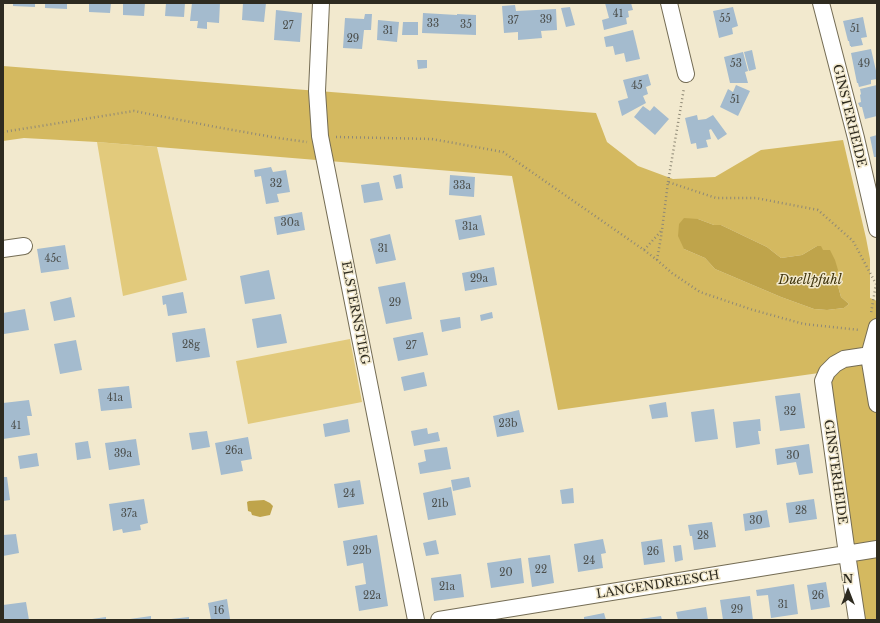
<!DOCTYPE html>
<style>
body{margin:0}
#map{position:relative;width:880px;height:623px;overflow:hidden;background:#f2e9ce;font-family:"Libre Baskerville",serif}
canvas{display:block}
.frame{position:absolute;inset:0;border:4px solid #2e2b20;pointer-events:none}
.north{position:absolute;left:828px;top:571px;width:40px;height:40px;-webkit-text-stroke:3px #f2e9ce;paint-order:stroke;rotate:0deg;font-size:11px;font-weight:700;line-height:16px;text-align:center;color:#2e2b20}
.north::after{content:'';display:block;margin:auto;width:14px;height:18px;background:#2e2b20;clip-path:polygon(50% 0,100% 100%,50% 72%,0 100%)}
</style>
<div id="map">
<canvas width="880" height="623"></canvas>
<div class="frame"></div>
<div class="north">N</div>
</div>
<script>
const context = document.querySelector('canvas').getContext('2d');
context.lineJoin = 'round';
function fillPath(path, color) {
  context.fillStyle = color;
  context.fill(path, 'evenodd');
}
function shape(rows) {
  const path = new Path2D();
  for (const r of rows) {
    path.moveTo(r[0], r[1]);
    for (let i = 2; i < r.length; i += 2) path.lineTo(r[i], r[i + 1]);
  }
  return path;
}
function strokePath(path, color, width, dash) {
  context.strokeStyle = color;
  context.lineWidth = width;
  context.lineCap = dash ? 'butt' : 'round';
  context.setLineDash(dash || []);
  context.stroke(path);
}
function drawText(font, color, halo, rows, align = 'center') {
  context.font = font + ' "Libre Baskerville",serif';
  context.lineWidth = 3;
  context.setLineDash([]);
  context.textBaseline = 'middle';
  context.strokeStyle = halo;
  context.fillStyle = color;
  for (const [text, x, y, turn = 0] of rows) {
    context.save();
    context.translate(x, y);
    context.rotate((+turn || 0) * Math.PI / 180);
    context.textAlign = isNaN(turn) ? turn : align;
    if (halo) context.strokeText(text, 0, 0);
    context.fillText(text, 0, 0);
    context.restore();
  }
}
fillPath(shape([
 [97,142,157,147,187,280,123,296],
 [350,339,362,402,248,424,236,361]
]), '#e2ca7c');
fillPath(shape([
 [3,66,596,113,607,142,638,166,673,179,715,177,761,150,843,140,866,238,870,259,870,298,877,301,877,620,857,620,826,372,558,410,512,176,97,142,24,138,3,141],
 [698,219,714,225,721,225,767,247,781,258,802,255,817,246,822,250,835,275,841,297,849,304,844,308,827,310,814,309,781,297,715,269,705,258,684,249]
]), '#d4b960');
fillPath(shape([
 [684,218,698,219,714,225,721,225,767,247,781,258,802,255,817,246,821,246,823,250,830,250,835,260,838,270,835,275,841,297,849,304,844,308,827,310,814,309,781,297,715,269,705,258,684,249,678,236,679,224],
 [264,500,270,503,273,506,270,515,260,517,252,515,251,512,248,511,247,502,249,501]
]), '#bfa44b');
fillPath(shape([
 [13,3,35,3,35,7,13,6],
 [45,3,67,3,67,9,45,8],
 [89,3,111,3,110,13,89,12],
 [123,3,145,3,144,16,123,15],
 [166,3,185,3,184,17,165,16],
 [192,3,220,3,219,23,207,22,207,29,197,28,198,21,190,21],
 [243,3,266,3,264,22,242,20],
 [605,3,631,3,633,10,628,11,629,17,626,18,627,24,604,30,602,20,609,18],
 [515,5,516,11,556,9,557,30,541,31,542,38,518,40,518,32,504,33,502,6],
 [570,7,575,25,566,27,561,8],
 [733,7,738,26,732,28,733,34,719,38,713,11],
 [276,10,302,13,300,42,274,40],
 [423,13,457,15,457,14,476,15,476,35,422,33],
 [365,14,372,14,371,30,364,30,362,49,343,48,345,18,364,19],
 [863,17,867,37,861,38,863,45,851,47,851,46,850,46,849,41,848,41,843,21],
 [378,20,399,22,397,42,377,40],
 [403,22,418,22,418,35,402,35],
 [633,30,640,59,626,62,624,53,615,55,613,46,606,47,604,37],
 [871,49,877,75,877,79,871,80,871,84,859,87,858,83,857,83,851,53],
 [752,50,756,69,749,71,744,52],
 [743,52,748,71,745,72,748,83,730,83,724,57],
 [417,60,427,60,427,68,418,69],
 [648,74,651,85,646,87,648,94,643,96,646,103,622,116,618,101,628,98,623,80],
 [736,85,750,91,738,116,720,107,728,89,733,92],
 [877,85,877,116,865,119,862,107,860,107,858,103,861,102,860,95,861,94,860,89],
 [643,106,650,111,654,106,669,119,655,135,634,117],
 [697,115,698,120,706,119,713,115,727,134,718,140,711,129,709,130,711,139,706,140,708,147,697,149,696,143,691,144,685,118],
 [877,135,877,157,874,157,870,137],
 [271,167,273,172,286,170,290,192,277,194,279,202,266,204,261,176,255,177,254,170],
 [401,174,403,188,396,189,393,176],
 [450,175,475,177,474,197,449,195],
 [379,182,383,200,364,203,361,185],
 [302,212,305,230,277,235,274,217],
 [481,215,485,235,459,240,455,220],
 [390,234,396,260,376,264,370,239],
 [65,245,69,269,41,273,37,249],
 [494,267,497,285,465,291,462,273],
 [269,270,275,299,245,304,240,276],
 [405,282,412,319,386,324,378,287],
 [183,292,187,313,168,316,166,304,163,305,162,296],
 [71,297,75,317,54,321,50,302],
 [25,309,29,330,4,334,3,326,3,313],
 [492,312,493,318,481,321,480,315],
 [281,314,287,343,257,348,252,319],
 [460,317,461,328,442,332,440,320],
 [205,328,210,357,176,362,172,333],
 [423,332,428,355,398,361,393,338],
 [76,340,82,370,60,374,54,344],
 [424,372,427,386,404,391,401,377],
 [129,386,132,408,101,411,98,389],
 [800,393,805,428,780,431,775,396],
 [29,400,32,416,27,416,30,435,3,439,3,403],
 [666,402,668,417,652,419,649,405],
 [714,409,718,439,695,442,691,412],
 [519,410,524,432,497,437,493,416],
 [348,419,350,432,325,437,323,424],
 [760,419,761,431,758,431,760,444,736,448,733,422],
 [427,428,428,434,438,432,440,441,414,446,411,431],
 [207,431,210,447,192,450,189,433],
 [248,437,252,459,241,461,243,471,221,475,215,443],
 [136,439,140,465,109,470,105,443],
 [88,441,91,458,77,460,75,443],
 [809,444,813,473,799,475,796,462,777,465,775,449],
 [447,447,451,469,420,474,418,463,426,461,424,450],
 [37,453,39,466,20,469,18,456],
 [3,477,7,477,10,500,3,501],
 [469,477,471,487,453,491,451,480],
 [360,480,364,504,338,508,334,484],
 [451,487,456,515,428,520,423,493],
 [573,488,574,503,562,504,560,490],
 [144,499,148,523,140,525,141,530,123,533,122,529,113,531,109,504],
 [814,499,817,519,789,523,786,503],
 [767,510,770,527,745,531,743,514],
 [712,522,716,547,694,550,692,536,690,536,688,525],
 [16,534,19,553,3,556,3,535],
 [377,535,388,606,359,611,355,586,366,584,363,563,347,566,343,541],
 [603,539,606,553,601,554,603,568,578,572,574,544],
 [662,539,665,562,644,565,641,542],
 [436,540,439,554,426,556,423,543],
 [681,545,683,560,675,562,673,546],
 [550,555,554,583,532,587,528,558],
 [521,558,524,583,491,588,487,563],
 [461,574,464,597,434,601,431,578],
 [826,582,830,607,811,610,807,585],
 [794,584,798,614,771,618,768,595,757,596,756,590],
 [750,596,753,620,723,620,720,600],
 [227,599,230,619,221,620,211,620,208,603],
 [26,602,29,620,4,620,3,605],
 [706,607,708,620,678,620,676,612],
 [604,613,606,620,584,620,584,617],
 [151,616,151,620,130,620,130,619],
 [661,616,662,620,640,620,640,619],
 [106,617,106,620,92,620,92,619],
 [189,617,189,620,171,620,171,619]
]), '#a4bbce');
const minor = shape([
 [321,3,317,91,320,136,416,620],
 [669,3,686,74],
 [821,3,856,138,877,229],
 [3,249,24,246],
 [877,327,869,356,877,404],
 [439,620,877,549],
 [857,620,847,554,823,381,827,372,835,364,844,359,877,354]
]);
strokePath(minor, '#746c54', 18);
strokePath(shape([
 [3,132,134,111,216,127,278,138,307,142],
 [336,137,432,139,503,152,644,250,662,230,668,182,716,198,756,198,818,210,853,241,876,284,871,313],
 [668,182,684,88],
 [644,250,657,260,672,273,700,292,753,310,804,324,860,330],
 [657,260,662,231]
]), '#8f8976', 2.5, [1, 3]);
strokePath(minor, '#fff', 16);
drawText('10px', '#4c4f4c', null, [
 ["41",618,14],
 ["55",725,19],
 ["39",546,20],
 ["37",513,21],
 ["33",433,24],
 ["35",466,25],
 ["27",288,26],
 ["51",855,29],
 ["31",388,31],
 ["29",353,39],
 ["53",736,64],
 ["49",864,64],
 ["45",637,86],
 ["51",735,100],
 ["32",276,184],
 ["33a",462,186],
 ["30a",290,223],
 ["31a",470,227],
 ["31",383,249],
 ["45c",53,259],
 ["29a",479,279],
 ["29",395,303],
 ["28g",191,345],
 ["27",411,346],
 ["41a",115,398],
 ["32",790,412],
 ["23b",508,424],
 ["41",16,426],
 ["26a",234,451],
 ["39a",123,454],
 ["30",793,456],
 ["24",349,494],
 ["21b",440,504],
 ["28",801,511],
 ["37a",129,514],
 ["30",756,521],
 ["28",703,536],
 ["22b",362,551],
 ["26",653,552],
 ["24",589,561],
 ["22",541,570],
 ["20",506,573],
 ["21a",447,587],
 ["22a",372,596],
 ["26",818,596],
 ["31",783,605],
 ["29",737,610],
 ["16",219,611]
]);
drawText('12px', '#2e2b20', '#f2e9ce', [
 ["GINSTERHEIDE",849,116,76],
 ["ELSTERNSTIEG",355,313,79],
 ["GINSTERHEIDE",835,472,82],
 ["LANGENDREESCH",658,585,-9]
]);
drawText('italic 13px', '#41360f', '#f2e9ce', [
 ["Duellpfuhl",810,280]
]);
</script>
